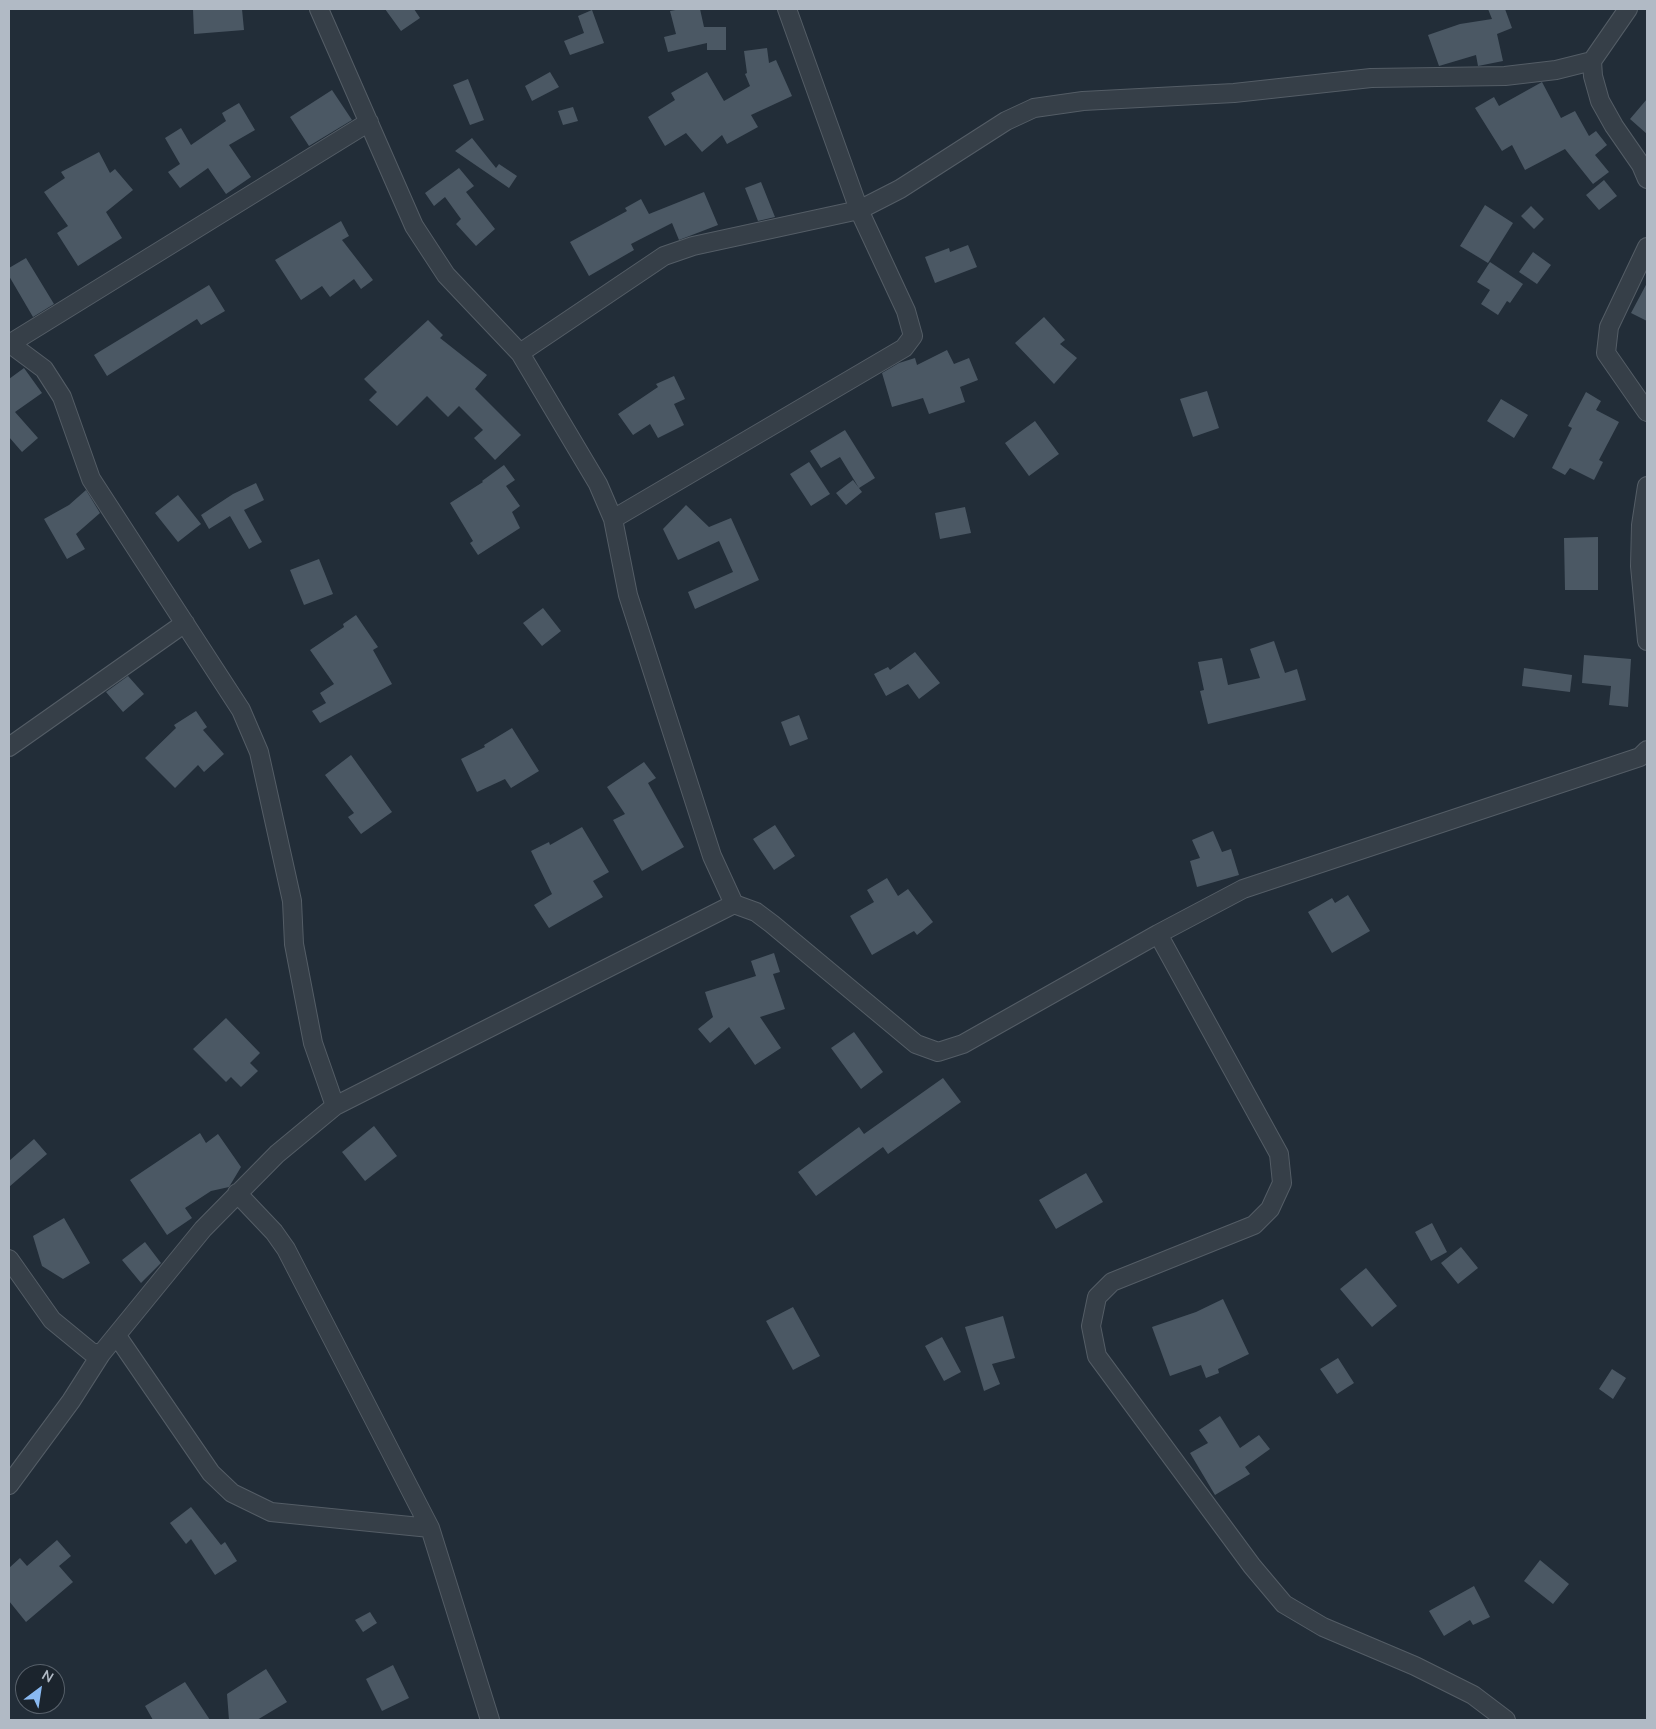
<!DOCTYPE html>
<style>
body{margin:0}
#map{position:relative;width:1656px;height:1729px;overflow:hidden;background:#222d38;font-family:"Nunito Sans",sans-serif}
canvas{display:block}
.frame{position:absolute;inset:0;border:10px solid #b1bac5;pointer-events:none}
.north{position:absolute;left:15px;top:1664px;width:50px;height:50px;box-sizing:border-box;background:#1b242d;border:1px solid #57606a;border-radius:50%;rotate:31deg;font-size:14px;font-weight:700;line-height:20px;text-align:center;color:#b1bac5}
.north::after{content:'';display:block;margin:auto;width:18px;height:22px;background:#89b9f1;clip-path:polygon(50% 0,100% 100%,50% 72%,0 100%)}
</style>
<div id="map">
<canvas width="1656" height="1729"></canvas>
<div class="frame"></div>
<div class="north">N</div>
</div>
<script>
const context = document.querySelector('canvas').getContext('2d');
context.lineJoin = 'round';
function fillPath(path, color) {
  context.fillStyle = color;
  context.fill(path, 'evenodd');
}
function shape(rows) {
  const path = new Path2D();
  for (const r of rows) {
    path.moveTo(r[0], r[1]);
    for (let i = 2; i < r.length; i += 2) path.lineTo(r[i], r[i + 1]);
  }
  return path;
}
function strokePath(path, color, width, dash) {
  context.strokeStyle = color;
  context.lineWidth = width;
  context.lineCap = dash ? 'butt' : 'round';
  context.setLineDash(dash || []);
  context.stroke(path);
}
fillPath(shape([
 [193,9,242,9,244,30,194,34],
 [385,9,414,9,420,18,401,31],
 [681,9,700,9,704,27,726,27,726,50,707,50,707,43,668,52,664,37,676,34,670,11],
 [1488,9,1505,9,1512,28,1497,34,1503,61,1478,66,1476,55,1439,66,1428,35,1460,24,1492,19],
 [592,10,604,43,570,55,564,41,584,33,578,16],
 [767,48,769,63,776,60,792,96,751,115,758,127,727,144,722,135,702,152,686,133,665,146,648,117,675,100,671,93,707,72,724,101,750,86,745,74,747,73,744,51],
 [550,72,559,87,532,101,525,86],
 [468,79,484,120,470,125,453,85],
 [1542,82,1561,118,1575,111,1589,136,1596,131,1607,145,1595,155,1609,172,1593,184,1565,149,1525,170,1512,145,1502,151,1475,108,1494,97,1499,106],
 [332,90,352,120,309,146,290,117],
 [1647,99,1647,134,1630,119],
 [239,103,255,130,229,145,251,177,226,194,208,168,180,188,168,172,180,164,165,138,181,128,191,145,226,121,222,113],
 [573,107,578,121,563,125,558,111],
 [472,138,496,168,499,164,517,176,509,188,455,151],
 [99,152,110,173,115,169,133,190,106,212,122,238,78,266,57,233,68,226,44,192,65,178,61,172],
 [459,168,474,186,466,192,495,229,476,246,456,224,461,219,445,197,434,206,425,193],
 [1604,180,1617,196,1599,210,1586,195],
 [761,182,775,217,758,221,745,188],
 [704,192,718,225,679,240,672,223,631,244,634,250,589,276,570,242,627,211,625,208,641,199,649,214],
 [1485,205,1513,223,1488,263,1460,246],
 [1531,206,1544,219,1534,229,1521,216],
 [341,221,349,236,342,240,373,280,361,289,354,279,330,297,322,286,301,300,275,260],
 [968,245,977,267,935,283,925,257,949,248,950,252],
 [1533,252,1551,265,1537,284,1519,272],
 [26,258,54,304,33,317,9,276,9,268],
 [1490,262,1523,284,1510,303,1507,301,1498,315,1481,304,1490,290,1477,282],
 [1647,283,1647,321,1631,313],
 [209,285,225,311,201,325,197,319,107,376,94,355],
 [1044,317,1065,340,1060,344,1077,358,1054,384,1015,343],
 [428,320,443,335,440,338,487,375,475,389,521,435,495,460,474,438,483,430,459,406,448,417,427,396,397,426,369,400,377,392,364,379],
 [947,350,954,364,969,358,978,380,960,387,965,402,929,414,923,398,892,407,882,373,899,363,915,358,917,365],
 [24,368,42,393,15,412,38,438,22,452,9,437,9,379],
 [674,376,685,399,674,404,684,425,658,438,650,424,633,435,618,414,658,387,656,384],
 [1207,391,1219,428,1193,437,1180,399],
 [1586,392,1601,401,1596,410,1619,422,1599,460,1603,462,1594,480,1570,468,1565,475,1552,468,1572,428,1568,426],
 [1501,399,1528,415,1514,438,1487,421],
 [1035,421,1059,454,1029,476,1005,443],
 [845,430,875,478,859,488,840,457,821,468,810,451],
 [809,462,830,494,811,506,790,474],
 [504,465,515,480,506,486,520,506,512,512,520,528,478,555,470,543,473,541,450,503,483,482,482,481],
 [853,480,862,492,846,505,836,493],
 [256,483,264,500,244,510,262,542,249,549,230,516,209,529,201,515,233,494],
 [86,490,100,513,76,534,85,549,67,559,44,519,69,505],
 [178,495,201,524,178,542,155,513],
 [686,505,709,527,731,518,759,580,695,609,688,592,733,572,719,541,678,560,663,529],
 [965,507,971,533,940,539,935,513],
 [1598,537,1598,590,1565,590,1564,538],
 [319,559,333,594,304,605,290,570],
 [543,608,561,631,542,646,523,623],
 [356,615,378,647,373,650,392,684,320,723,312,711,326,703,320,693,334,684,310,650,344,627,343,624],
 [1274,641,1285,673,1297,669,1306,700,1208,724,1200,691,1204,690,1198,662,1222,658,1228,685,1260,678,1250,649],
 [915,652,940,683,919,699,908,684,886,696,874,674,888,667,890,670],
 [1584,655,1631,659,1628,707,1609,705,1611,686,1582,683],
 [1524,668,1572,675,1570,692,1522,686],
 [128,676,144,694,123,712,106,692],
 [196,711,207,727,203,730,224,754,204,772,198,765,175,788,145,758,176,728,174,725],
 [799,715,808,739,790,746,781,722],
 [512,728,539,771,511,788,505,779,477,792,461,759,485,747,484,745],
 [351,755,392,812,361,834,348,817,354,813,325,775],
 [644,762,656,778,648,783,684,847,642,871,613,820,625,814,607,787],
 [775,825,795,856,774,870,753,839],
 [582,827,609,872,593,881,603,897,549,928,534,905,552,894,531,851,549,842,550,845],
 [1213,831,1222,852,1231,849,1239,875,1197,887,1190,861,1200,858,1192,840],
 [887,878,898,896,908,889,933,922,917,935,914,931,872,955,850,916,874,902,867,890],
 [1348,895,1370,931,1332,953,1308,912,1332,898,1335,903],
 [774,953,780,972,773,974,785,1009,760,1017,781,1048,755,1065,729,1027,710,1043,698,1029,713,1017,705,992,756,976,751,961],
 [226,1018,260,1053,250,1063,258,1071,241,1087,231,1077,226,1082,193,1049],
 [854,1032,883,1072,861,1089,831,1048],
 [943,1078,961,1102,888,1154,883,1147,816,1196,798,1172,859,1127,864,1134],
 [374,1126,397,1156,365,1181,342,1152],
 [200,1133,206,1143,218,1134,241,1167,229,1187,211,1191,185,1208,192,1218,167,1235,130,1180],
 [34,1139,47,1154,9,1187,9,1161],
 [1086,1173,1103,1202,1056,1229,1039,1200],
 [64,1218,90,1263,63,1279,42,1266,33,1236],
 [1432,1223,1447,1252,1431,1261,1415,1232],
 [145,1242,161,1263,141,1283,122,1260],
 [1461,1247,1478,1268,1458,1284,1441,1263],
 [1366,1268,1397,1306,1372,1327,1340,1289],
 [1223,1299,1249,1354,1218,1369,1219,1373,1206,1378,1201,1365,1170,1376,1152,1327,1196,1312],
 [793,1307,820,1356,793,1370,766,1321],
 [1003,1316,1015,1358,992,1364,1000,1384,984,1391,965,1327],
 [942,1337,961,1372,944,1381,925,1346],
 [1338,1358,1354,1383,1337,1394,1320,1369],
 [1612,1369,1626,1378,1613,1399,1599,1389],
 [1220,1416,1240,1448,1259,1435,1270,1449,1245,1467,1250,1474,1215,1495,1190,1453,1208,1443,1199,1430],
 [191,1507,221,1545,225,1542,237,1561,215,1575,191,1539,186,1544,170,1523],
 [57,1540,71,1556,59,1566,73,1582,26,1622,9,1601,9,1568,20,1558,27,1566],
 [1540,1560,1569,1584,1553,1604,1524,1581],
 [1474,1586,1490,1617,1473,1625,1470,1620,1444,1636,1429,1611],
 [370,1612,377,1623,363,1632,355,1620],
 [393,1665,409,1698,382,1711,366,1679],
 [266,1669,287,1702,257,1720,229,1720,227,1694],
 [185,1682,210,1720,153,1720,145,1706]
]), '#4b5864');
const minor = shape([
 [319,9,414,226,446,275,520,353,598,484,613,519,628,595,712,856,734,904,756,912,772,924,916,1044,938,1052,963,1044,1158,934,1243,889,1640,757,1647,750],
 [1628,9,1592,61,1593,76,1600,101,1614,126,1641,165,1647,179],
 [1647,247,1609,327,1606,353,1647,412],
 [9,343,44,369,62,397,91,479,241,710,259,752,292,901,294,944,313,1043,335,1106],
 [11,343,369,122],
 [520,353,664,256,693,246,859,210,900,189,1006,121,1034,108,1083,101,1234,93,1371,78,1505,76,1556,70,1592,61],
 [1647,486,1641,525,1640,566,1647,641],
 [613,519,904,348,913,336,906,311,859,210,787,9],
 [9,747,185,623],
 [1158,934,1279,1154,1282,1183,1270,1209,1254,1225,1112,1282,1097,1297,1091,1326,1097,1356,1252,1566,1284,1604,1323,1627,1415,1666,1473,1695,1506,1720],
 [237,1193,274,1232,286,1249,430,1528,490,1720],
 [9,1259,52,1320,91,1352,101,1354],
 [117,1336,211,1473,232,1493,271,1512,430,1528],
 [9,1485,71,1401,101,1354,203,1229,277,1154,335,1106,734,904]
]);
strokePath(minor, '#545d66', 20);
strokePath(minor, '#363f48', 18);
</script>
